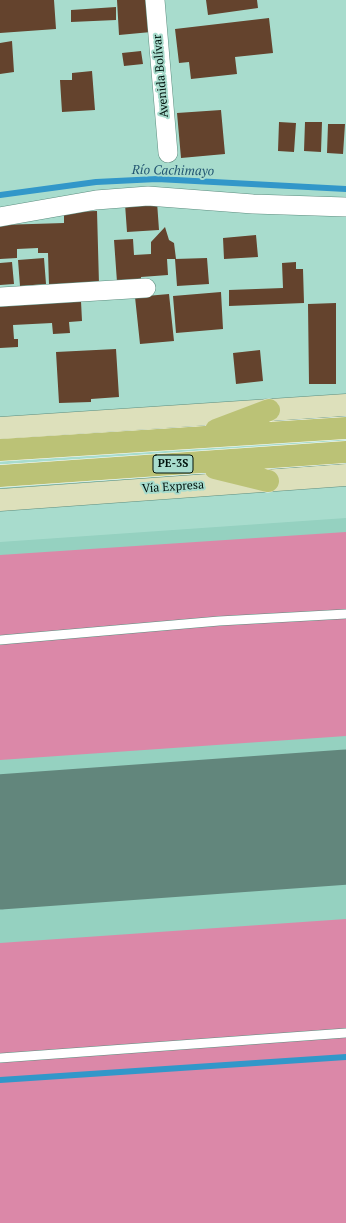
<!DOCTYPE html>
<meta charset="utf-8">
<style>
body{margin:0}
canvas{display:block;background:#a8dccd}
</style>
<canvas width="346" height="1223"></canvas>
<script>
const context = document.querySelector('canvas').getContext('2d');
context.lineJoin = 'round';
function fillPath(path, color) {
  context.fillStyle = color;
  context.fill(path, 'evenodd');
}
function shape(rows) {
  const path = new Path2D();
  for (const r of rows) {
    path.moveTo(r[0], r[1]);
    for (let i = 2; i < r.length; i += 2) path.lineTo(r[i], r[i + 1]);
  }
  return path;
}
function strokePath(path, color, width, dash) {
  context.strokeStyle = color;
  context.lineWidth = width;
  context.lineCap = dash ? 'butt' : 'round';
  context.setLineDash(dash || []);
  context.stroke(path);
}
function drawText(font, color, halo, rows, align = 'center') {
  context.font = font + ' "PT Serif",serif';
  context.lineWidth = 4;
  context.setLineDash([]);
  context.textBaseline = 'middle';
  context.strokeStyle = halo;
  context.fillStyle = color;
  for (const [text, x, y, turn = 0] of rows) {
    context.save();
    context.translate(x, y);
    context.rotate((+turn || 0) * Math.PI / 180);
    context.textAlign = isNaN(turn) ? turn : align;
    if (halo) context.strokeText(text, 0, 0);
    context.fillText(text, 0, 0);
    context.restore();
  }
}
fillPath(shape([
 [346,518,346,1223,0,1223,0,542]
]), '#95d1c0');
fillPath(shape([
 [346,532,346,736,0,760,0,555],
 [346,919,346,1223,0,1223,0,943]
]), '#db88a8');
strokePath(shape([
 [0,195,96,182,157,179,346,189],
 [0,1080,346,1057]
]), '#3297c9', 6);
strokePath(shape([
 [0,842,346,817]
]), '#62867c', 135);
fillPath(shape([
 [0,0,54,0,56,29,0,33],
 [117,0,149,0,151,32,119,35],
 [206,0,257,0,258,8,208,15],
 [116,7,116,20,71,22,71,10],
 [269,18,273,53,235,57,237,74,191,79,189,62,179,63,175,29],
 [12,41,14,72,0,74,0,43],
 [141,51,143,64,124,66,122,53],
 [92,71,95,110,62,112,60,80,72,80,72,73],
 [221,110,225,154,181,158,177,113],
 [279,122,296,123,294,152,278,151],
 [305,122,322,122,321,152,304,151],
 [328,124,345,124,343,154,327,153],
 [157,202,159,230,127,232,125,204],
 [97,211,99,284,49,285,48,253,38,253,38,248,17,249,17,258,0,259,0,225,64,223,64,212],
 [165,227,169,240,174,243,176,259,167,259,168,275,141,277,141,280,117,282,114,240,133,239,134,255,151,254,151,242],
 [256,235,258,257,224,259,223,238],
 [44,258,46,284,20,286,18,260],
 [207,258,209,284,177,286,175,259],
 [12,262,14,284,0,285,0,263],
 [296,262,296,269,303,269,304,303,229,306,229,290,283,288,282,263],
 [221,292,223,329,176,333,173,296],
 [169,294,174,341,140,344,135,297],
 [81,301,82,321,69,322,70,333,53,334,52,323,13,325,14,339,18,339,18,347,0,348,0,306],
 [336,303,336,384,309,384,308,304],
 [116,349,119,397,91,399,91,402,59,403,56,352],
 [260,350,263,381,236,384,233,353]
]), '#64432d');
const lane = shape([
 [0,640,219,621,346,614],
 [0,1058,346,1033]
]);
const street = shape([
 [155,0,168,153],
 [0,217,96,200,148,196,253,204,346,207],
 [0,297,146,288]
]);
const secondary = shape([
 [0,428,346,405],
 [0,500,346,475]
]);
const primary = shape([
 [216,430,269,410],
 [0,450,346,428],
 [215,468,268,481],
 [0,476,346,452]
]);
strokePath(lane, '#5c8d7f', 10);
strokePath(street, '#5c8d7f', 20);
strokePath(secondary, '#5c8d7f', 23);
strokePath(primary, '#fff', 23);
strokePath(lane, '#fff', 9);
strokePath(street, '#fff', 19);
strokePath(secondary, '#dde0bb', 22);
strokePath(primary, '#bbc276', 22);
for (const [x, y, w] of [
 [173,464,40]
]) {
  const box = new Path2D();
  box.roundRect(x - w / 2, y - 9, w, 18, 3);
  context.fillStyle = '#a8dccd';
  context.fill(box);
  strokePath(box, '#01120d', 1);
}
drawText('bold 11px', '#01120d', null, [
 ["PE-3S",173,464]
]);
drawText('12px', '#01120d', '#a8dccd', [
 ["Avenida Bolívar",161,76,-95],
 ["Vía Expresa",173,487,-4]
]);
drawText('italic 13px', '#235672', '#a8dccd', [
 ["Río Cachimayo",173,171,1]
]);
</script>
